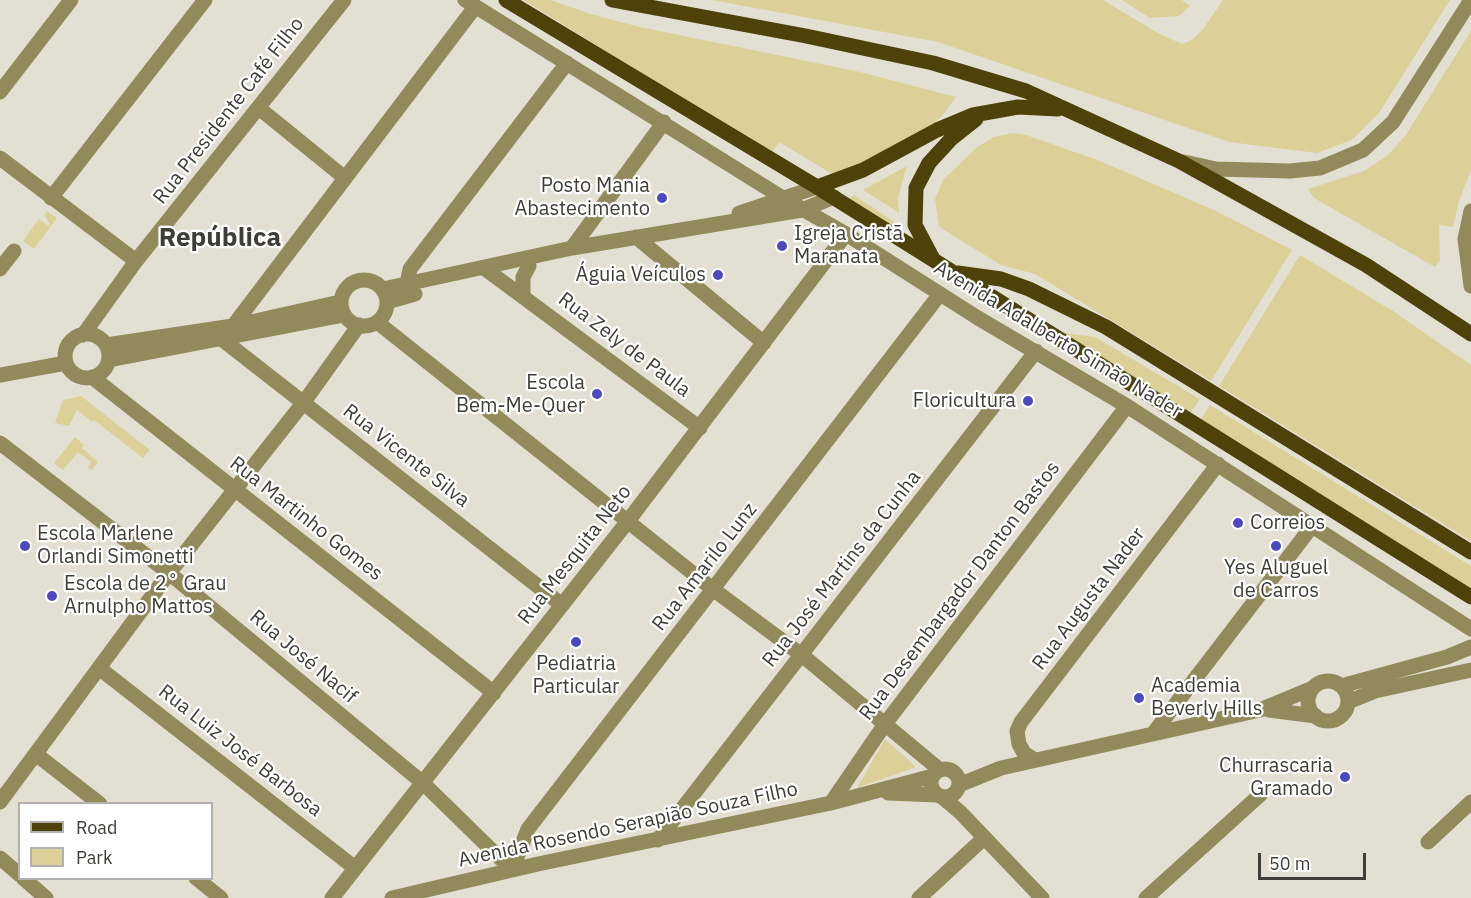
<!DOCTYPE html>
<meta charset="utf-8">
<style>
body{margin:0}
#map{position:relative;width:1471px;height:898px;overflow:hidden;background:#e3e0d3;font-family:"IBM Plex Sans",sans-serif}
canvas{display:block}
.legend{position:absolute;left:18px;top:802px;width:195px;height:78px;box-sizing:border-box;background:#fff;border:2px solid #b2b1af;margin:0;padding:8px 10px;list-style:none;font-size:18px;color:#3e3d38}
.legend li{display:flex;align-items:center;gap:12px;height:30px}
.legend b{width:30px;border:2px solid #b2b1af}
.scale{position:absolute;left:1258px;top:853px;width:108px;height:27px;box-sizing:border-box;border:3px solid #3e3d38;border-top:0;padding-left:8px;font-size:18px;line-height:21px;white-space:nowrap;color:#3e3d38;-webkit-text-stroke:4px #fff;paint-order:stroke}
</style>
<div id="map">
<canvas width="1471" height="898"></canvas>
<ul class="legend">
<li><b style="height:8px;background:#4d430a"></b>Road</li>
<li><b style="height:16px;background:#dbd097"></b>Park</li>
</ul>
<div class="scale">50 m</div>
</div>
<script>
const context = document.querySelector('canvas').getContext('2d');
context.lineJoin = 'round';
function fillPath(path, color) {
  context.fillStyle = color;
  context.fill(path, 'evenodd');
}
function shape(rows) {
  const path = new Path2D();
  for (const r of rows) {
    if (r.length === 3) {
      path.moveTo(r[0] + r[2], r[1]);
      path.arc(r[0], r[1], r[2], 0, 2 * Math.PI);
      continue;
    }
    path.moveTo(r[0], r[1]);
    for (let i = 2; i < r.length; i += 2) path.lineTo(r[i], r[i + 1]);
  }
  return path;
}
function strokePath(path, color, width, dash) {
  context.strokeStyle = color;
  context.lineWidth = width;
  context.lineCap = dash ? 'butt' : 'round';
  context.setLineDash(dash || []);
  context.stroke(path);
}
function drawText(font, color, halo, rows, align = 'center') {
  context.font = font + ' "IBM Plex Sans",sans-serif';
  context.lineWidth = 4.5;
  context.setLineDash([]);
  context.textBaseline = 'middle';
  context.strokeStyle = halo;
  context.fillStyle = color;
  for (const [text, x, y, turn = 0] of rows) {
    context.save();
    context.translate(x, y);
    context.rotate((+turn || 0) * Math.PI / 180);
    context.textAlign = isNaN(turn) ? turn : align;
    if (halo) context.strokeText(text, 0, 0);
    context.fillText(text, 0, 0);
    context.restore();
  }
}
fillPath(shape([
 [524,0,550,0,594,15,640,27,860,72,956,97,944,114,929,127,837,177,779,142,771,154],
 [712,0,1103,0,1156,32,1182,44,1192,40,1203,29,1223,0,1450,0,1379,113,1352,140,1317,153,1229,142,938,42],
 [1122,0,1182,0,1190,6,1179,16,1150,18],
 [1471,31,1471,170,1459,201,1453,227,1439,225,1440,260,1435,267,1314,198,1308,189,1364,171,1387,156,1405,136],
 [1013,133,1026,135,1100,161,1216,211,1292,250,1211,381,1035,274,1001,265,939,227,935,199,943,180,977,147,994,137],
 [907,166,898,197,899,213,863,190],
 [854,195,899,225,899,234,846,200],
 [47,211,57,218,34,249,23,241,39,219,48,226,50,224,44,215],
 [1300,255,1393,311,1471,365,1471,541,1219,386],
 [1057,332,1095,337,1200,399,1189,415],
 [81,396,150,450,143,458,94,420,92,422,77,410,69,426,55,423,63,400],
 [1210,405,1471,566,1471,588,1200,421],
 [75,437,84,445,82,448,98,462,92,470,88,468,91,462,78,452,63,470,54,463],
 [885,739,916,767,857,788]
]), '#dbd097');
strokePath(shape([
 [465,0,783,198,846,234,978,318,1127,406,1471,629],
 [0,92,71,0],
 [260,109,345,178],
 [0,158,136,261],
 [1184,162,1216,169,1290,171,1320,168,1363,150,1393,122,1471,0],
 [51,198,205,0],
 [1471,211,1465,239,1471,286],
 [739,213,817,187],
 [636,237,764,343],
 [572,248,664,122],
 [484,268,700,428],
 [0,269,14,251],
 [364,303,23],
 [383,289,572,248,802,210,834,197],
 [405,293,410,269,567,63],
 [523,295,523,277,529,266],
 [387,302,415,294],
 [377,322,714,590,803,656,940,770],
 [233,326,475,7],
 [87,356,22],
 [83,335,136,261,344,0],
 [223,340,562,605],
 [106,345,233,326,340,302],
 [109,360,344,315],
 [0,375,66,363],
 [92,377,494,693],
 [0,443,169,573,423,783,512,870],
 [99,668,355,868],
 [1328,701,20],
 [1341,686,1447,657,1471,647],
 [1348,702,1375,691,1471,670],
 [1269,710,1316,716],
 [1155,731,1313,525],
 [37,755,100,804],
 [1035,760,1024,753,1019,744,1017,731,1021,722,1218,464],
 [945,783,14],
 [959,785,1001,768,1260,710,1313,688],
 [888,793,937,795],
 [942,797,960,812,1042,898],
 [0,802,169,573,304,402,359,325],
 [831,803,885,724,1127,406],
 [658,840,1036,351],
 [1428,842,1471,802],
 [0,858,20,875],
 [512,870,528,829,940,294],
 [23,878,46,898],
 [196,878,221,898],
 [332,898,628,521,846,234],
 [392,898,538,864,831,803,933,776],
 [919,898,984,838],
 [1146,898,1261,794]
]), '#938a5c', 15);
strokePath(shape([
 [506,0,817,187,1471,597],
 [612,0,806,36,933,63,1026,91,1179,161,1366,265,1471,334],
 [817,187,863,170,937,130,973,115,1018,107,1058,109],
 [933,259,915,225,916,188,929,163,952,138,976,119],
 [958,273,1001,279,1029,289,1106,327,1471,552]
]), '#4d430a', 15);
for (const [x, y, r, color] of [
 [662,198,6,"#4c49bf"],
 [782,246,6,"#4c49bf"],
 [718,275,6,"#4c49bf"],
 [597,394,6,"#4c49bf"],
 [1028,401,6,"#4c49bf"],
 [1238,523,6,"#4c49bf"],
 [25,546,6,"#4c49bf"],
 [1276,546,6,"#4c49bf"],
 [52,596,6,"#4c49bf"],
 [576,642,6,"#4c49bf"],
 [1139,698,6,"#4c49bf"],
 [1345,777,6,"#4c49bf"]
]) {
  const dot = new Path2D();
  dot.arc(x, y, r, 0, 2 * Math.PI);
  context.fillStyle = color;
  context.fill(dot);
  strokePath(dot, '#fff', 2);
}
drawText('20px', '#3e3d38', '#fff', [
 ["Rua Presidente Café Filho",229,111,-52],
 ["Avenida Adalberto Simão Nader",1058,340,31],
 ["Rua Zely de Paula",624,345,37],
 ["Rua Vicente Silva",406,456,38],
 ["Rua Martinho Gomes",306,519,38],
 ["Rua Mesquita Neto",575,555,-52],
 ["Rua Amarilo Lunz",705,567,-52],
 ["Rua José Martins da Cunha",842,569,-52],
 ["Rua Desembargador Danton Bastos",960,591,-53],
 ["Rua Augusta Nader",1089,599,-53],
 ["Rua José Nacif",303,657,40],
 ["Rua Luiz José Barbosa",240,751,38],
 ["Avenida Rosendo Serapião Souza Filho",628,825,-12]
]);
drawText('20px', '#3e3d38', '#fff', [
 ["Posto Mania",650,186],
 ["Abastecimento",650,209],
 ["Igreja Cristã",794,234,"left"],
 ["Maranata",794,257,"left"],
 ["Águia Veículos",706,275],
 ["Escola",585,383],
 ["Bem-Me-Quer",585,406],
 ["Floricultura",1016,401],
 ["Correios",1250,523,"left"],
 ["Escola Marlene",37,534,"left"],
 ["Orlandi Simonetti",37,557,"left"],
 ["Yes Aluguel",1276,568,"center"],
 ["de Carros",1276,591,"center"],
 ["Escola de 2˚ Grau",64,584,"left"],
 ["Arnulpho Mattos",64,607,"left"],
 ["Pediatria",576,664,"center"],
 ["Particular",576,687,"center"],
 ["Academia",1151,686,"left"],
 ["Beverly Hills",1151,709,"left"],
 ["Churrascaria",1333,766],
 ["Gramado",1333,789]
], 'right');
drawText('bold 26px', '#3e3d38', '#fff', [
 ["República",220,238]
]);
</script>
